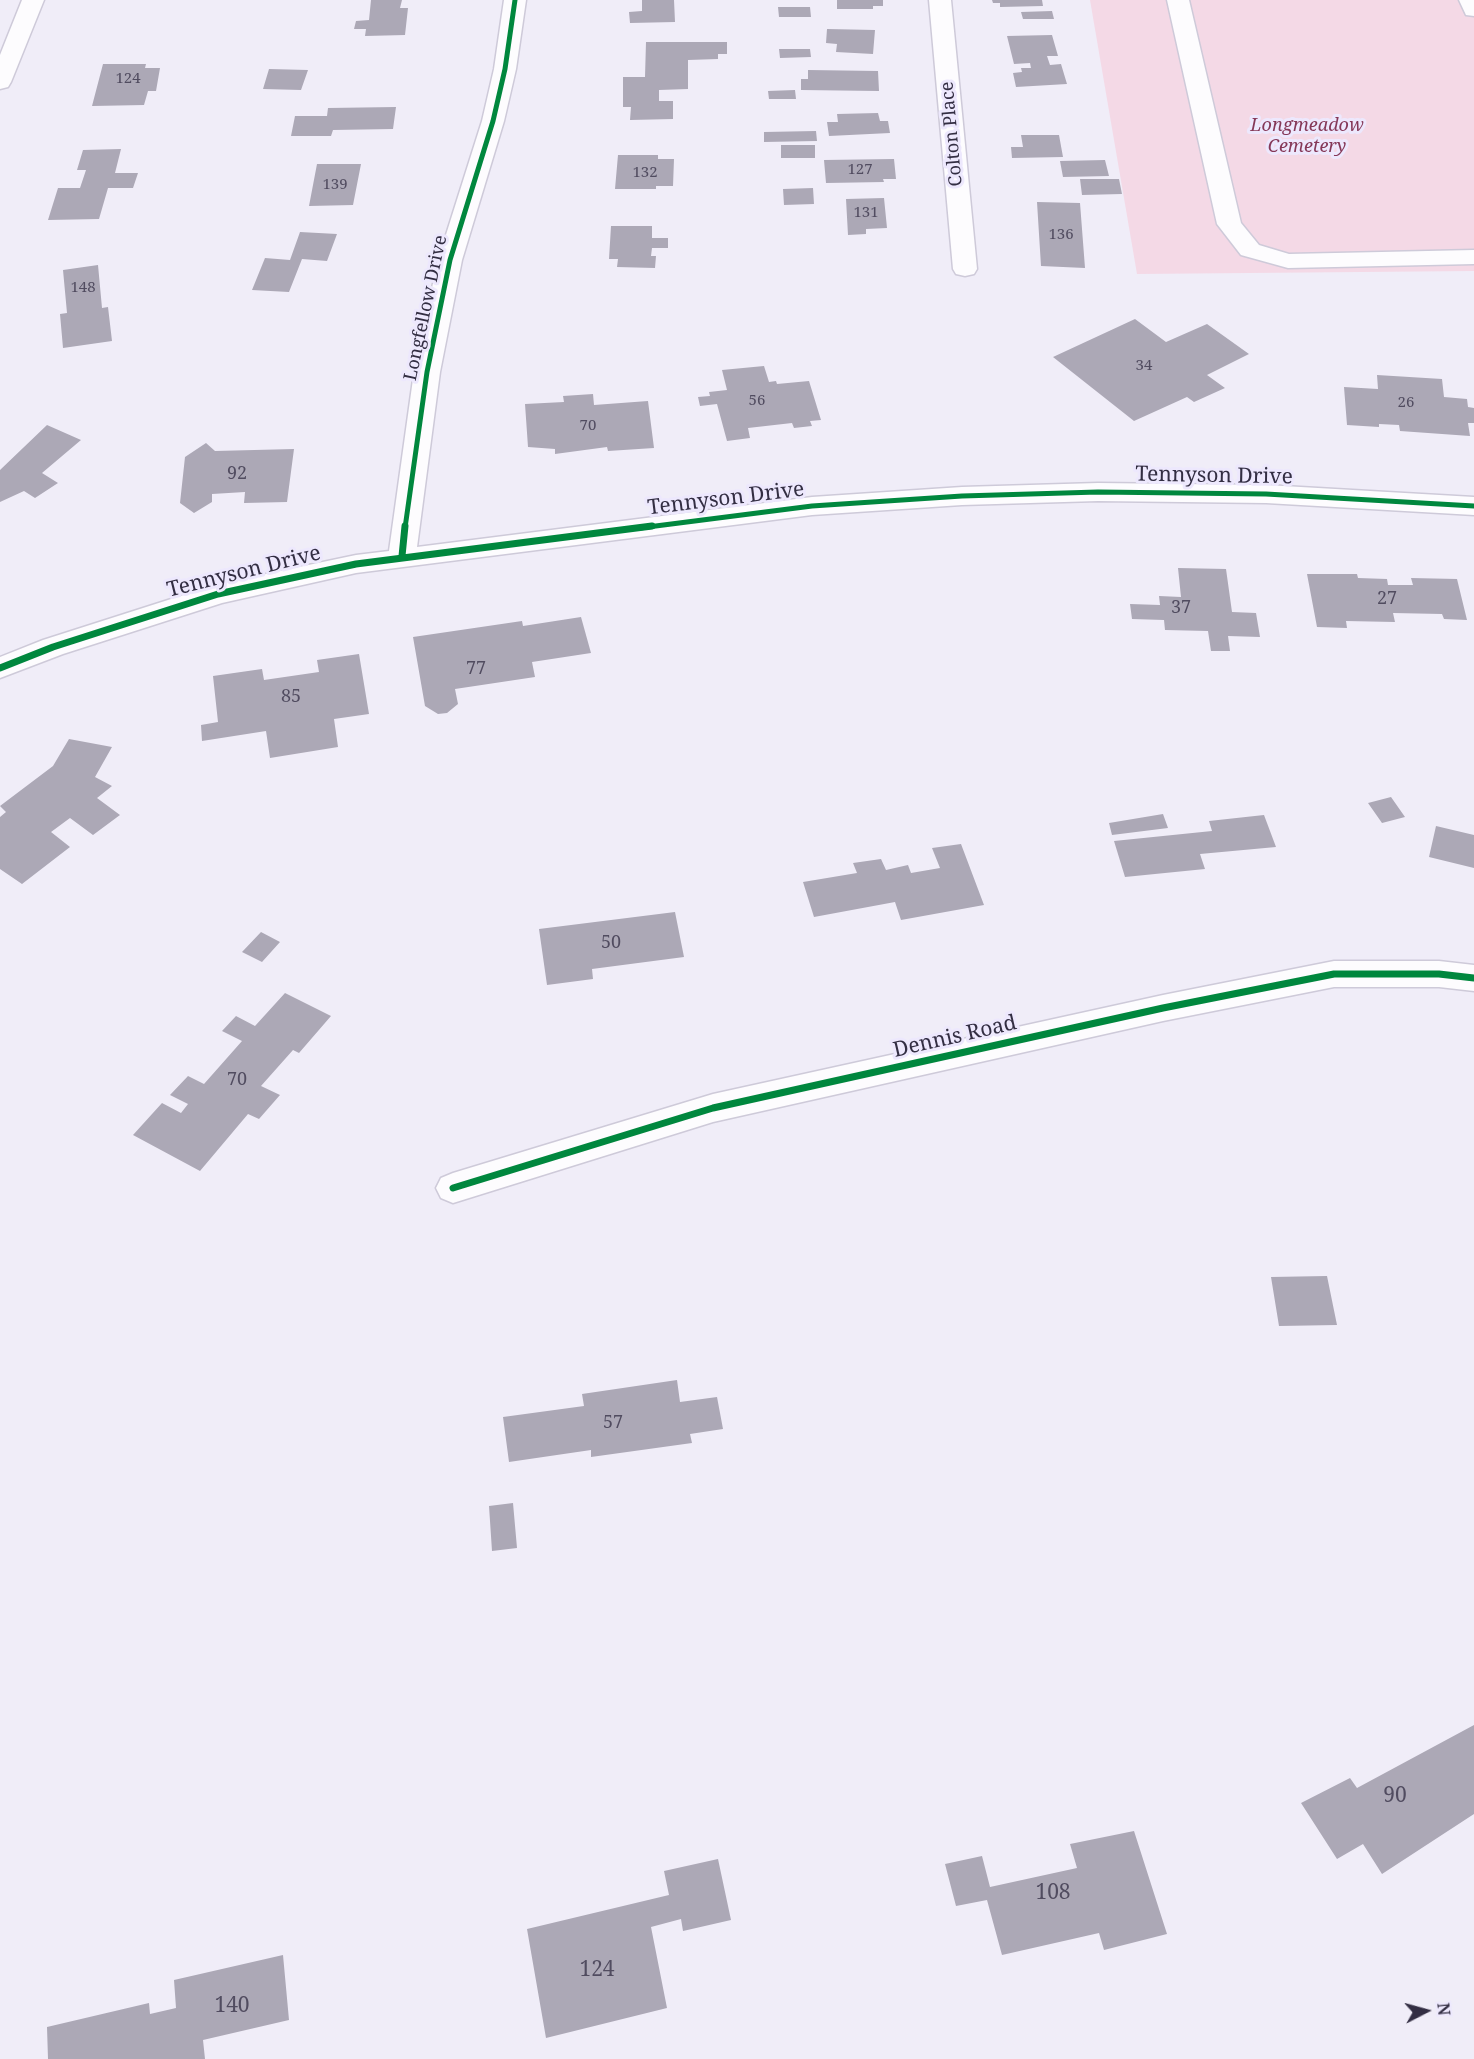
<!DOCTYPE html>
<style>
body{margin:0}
#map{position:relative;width:1474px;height:2059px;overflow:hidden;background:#f0edf8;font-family:"Noto Serif",serif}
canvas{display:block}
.north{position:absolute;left:1396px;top:1981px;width:60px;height:60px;-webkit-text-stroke:4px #ede8fd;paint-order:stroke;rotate:84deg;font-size:16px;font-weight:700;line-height:24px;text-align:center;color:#332e43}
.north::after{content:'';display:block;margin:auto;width:21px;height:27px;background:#332e43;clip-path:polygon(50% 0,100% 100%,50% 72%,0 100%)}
</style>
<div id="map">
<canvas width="1474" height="2059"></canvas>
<div class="north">N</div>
</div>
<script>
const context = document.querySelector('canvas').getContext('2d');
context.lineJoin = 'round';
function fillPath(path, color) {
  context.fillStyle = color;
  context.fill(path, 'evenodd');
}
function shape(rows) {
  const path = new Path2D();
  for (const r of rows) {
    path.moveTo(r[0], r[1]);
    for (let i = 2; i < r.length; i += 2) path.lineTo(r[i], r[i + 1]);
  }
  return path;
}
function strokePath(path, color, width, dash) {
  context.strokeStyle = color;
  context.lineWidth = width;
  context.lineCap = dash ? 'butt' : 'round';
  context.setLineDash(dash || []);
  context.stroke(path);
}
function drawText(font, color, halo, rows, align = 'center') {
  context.font = font + ' "Noto Serif",serif';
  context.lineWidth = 6;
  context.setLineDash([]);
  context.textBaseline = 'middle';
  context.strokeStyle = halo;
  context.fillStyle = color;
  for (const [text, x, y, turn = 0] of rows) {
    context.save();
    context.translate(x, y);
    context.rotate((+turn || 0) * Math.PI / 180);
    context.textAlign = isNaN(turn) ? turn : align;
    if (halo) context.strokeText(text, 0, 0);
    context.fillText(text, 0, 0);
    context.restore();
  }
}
fillPath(shape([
 [1090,0,1474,0,1474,271,1137,274]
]), '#f4d9e6');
fillPath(shape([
 [371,0,402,0,400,8,408,8,405,35,365,36,366,29,354,29,356,21,369,20],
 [642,0,674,0,675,22,630,23,629,12,642,11],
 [837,0,883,0,883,6,873,6,873,9,837,9],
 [992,0,1042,0,1043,6,1000,7,1000,3,993,3],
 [778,7,810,7,811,17,779,17],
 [1052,11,1054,19,1023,19,1021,12],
 [827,29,875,30,873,54,836,52,837,44,826,43],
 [1052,35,1058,56,1047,56,1050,65,1061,64,1067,84,1016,87,1013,73,1022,72,1021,68,1031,68,1030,63,1014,64,1007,36],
 [646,42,727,42,727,54,718,54,718,59,688,60,688,89,659,90,659,101,673,101,673,119,630,120,631,107,623,107,623,77,645,77],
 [779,49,810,49,811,57,780,58],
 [103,64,146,64,145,68,160,68,156,91,148,91,144,105,92,106],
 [269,69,308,70,301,90,263,89],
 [808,70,878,71,879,91,801,90,801,79,808,79],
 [795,90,796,99,769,99,768,91],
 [396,107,393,129,333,130,331,136,291,136,295,116,327,116,328,108],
 [878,113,880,121,888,121,890,133,829,136,827,122,838,122,837,114],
 [816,131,817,141,764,142,764,132],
 [1021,135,1059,135,1063,157,1012,158,1011,147,1023,147],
 [781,145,815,145,815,158,781,158],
 [121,149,115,173,138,173,133,188,108,188,99,219,48,220,58,188,80,188,86,170,77,170,83,150],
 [618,155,658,155,658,159,674,159,673,186,656,186,656,189,615,189],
 [894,159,896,179,883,179,884,182,826,183,824,160],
 [1105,160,1109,176,1063,177,1060,161],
 [317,164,361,164,353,205,309,206],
 [1080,179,1119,179,1122,194,1082,195],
 [813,188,814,204,784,205,783,189],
 [884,198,887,228,866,229,866,234,848,235,846,199],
 [1037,202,1080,203,1085,268,1041,266],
 [611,226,652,226,652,238,668,238,668,248,652,248,651,256,656,256,655,268,617,267,618,259,609,259],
 [300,232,337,234,327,261,302,259,289,292,252,290,265,258,290,260],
 [98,265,102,308,108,307,112,341,63,348,60,314,67,313,63,270],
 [1135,319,1166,342,1207,324,1249,354,1207,375,1225,388,1194,402,1187,397,1134,421,1053,357],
 [764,366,769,382,776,381,777,384,809,381,821,420,810,421,812,426,794,428,792,423,748,428,750,438,727,441,717,404,700,406,698,397,710,396,709,392,727,390,722,370],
 [1377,375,1442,379,1444,397,1467,399,1468,407,1474,408,1474,423,1468,423,1470,436,1400,431,1399,425,1379,424,1379,427,1347,425,1344,387,1378,389],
 [593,394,594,405,648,401,654,448,608,451,607,447,555,454,555,449,528,447,525,404,564,402,563,396],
 [47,425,81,440,42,473,58,483,35,498,24,491,0,502,0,470],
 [206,443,215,451,294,449,287,502,244,503,245,492,212,494,212,502,194,513,180,503,185,457],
 [1178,568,1226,569,1232,612,1256,613,1260,637,1228,636,1230,651,1211,651,1208,631,1165,630,1164,620,1132,619,1130,604,1160,605,1159,596,1181,597],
 [1307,574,1357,574,1358,578,1387,579,1388,585,1413,585,1411,578,1457,579,1467,620,1444,619,1442,614,1393,613,1395,622,1346,621,1347,628,1317,627],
 [581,617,591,653,532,662,535,677,455,689,458,704,447,713,438,714,425,706,413,637,522,621,523,626],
 [359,654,369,714,334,719,338,747,270,758,266,731,202,741,201,725,218,722,213,676,262,669,264,680,319,672,317,660],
 [69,739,112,747,95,777,112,786,97,798,120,815,93,835,70,818,51,832,70,847,22,884,0,869,0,817,6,812,0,806,53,766],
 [1391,797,1405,817,1382,823,1368,803],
 [1163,814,1168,828,1112,835,1109,823],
 [1264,815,1276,847,1200,854,1205,869,1125,877,1114,841,1212,831,1209,821],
 [1436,826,1474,835,1474,868,1429,857],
 [961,844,984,905,901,920,895,902,814,917,803,882,857,873,853,863,881,859,886,870,908,865,911,873,940,868,932,848],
 [675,912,684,957,592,969,593,979,547,985,539,929],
 [261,932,280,942,262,962,242,952],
 [285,993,331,1016,299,1053,293,1050,261,1086,280,1095,259,1119,248,1114,200,1171,133,1135,162,1103,181,1113,188,1104,170,1095,188,1076,204,1084,242,1041,222,1031,236,1016,255,1026],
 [1327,1276,1337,1325,1279,1326,1271,1277],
 [677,1380,680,1402,717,1397,723,1429,690,1434,692,1443,591,1457,591,1450,509,1462,503,1417,584,1406,582,1394],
 [513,1503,517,1548,492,1551,489,1506],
 [1474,1725,1474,1814,1382,1874,1363,1844,1337,1859,1301,1803,1350,1778,1357,1788],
 [1134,1831,1167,1934,1104,1950,1099,1933,1002,1955,987,1900,956,1906,945,1864,982,1856,990,1887,1077,1868,1070,1844],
 [718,1859,731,1920,683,1931,681,1919,651,1927,667,2008,546,2038,527,1929,669,1895,664,1871],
 [283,1955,289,2020,203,2040,205,2059,48,2059,47,2027,149,2003,150,2014,176,2008,174,1980]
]), '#aca8b6');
const minor = shape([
 [22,0,44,0,11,82,8,87,0,89,0,55,22,0],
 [504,0,526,0,516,69,504,121,462,260,440,372,417,547,812,497,962,487,1098,483,1266,485,1474,497,1474,515,1266,503,1098,501,962,505,812,515,356,573,222,603,63,654,0,678,0,657,43,640,218,584,356,555,389,551,414,372,438,260,482,121,494,69,504,0],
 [929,0,951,0,977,269,974,274,965,276,956,274,953,269,929,0],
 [1167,0,1189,0,1241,223,1259,245,1289,254,1474,250,1474,264,1288,268,1241,255,1217,224,1167,0],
 [1459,0,1474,0,1474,16,1466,15,1459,0],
 [1334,961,1439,961,1474,965,1474,991,1439,987,1334,987,1163,1021,713,1122,453,1203,441,1198,436,1188,441,1178,453,1173,713,1094,1163,995,1334,961]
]);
strokePath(minor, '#cecad9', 3);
fillPath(minor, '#fdfcfe');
strokePath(shape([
 [405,528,427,372,450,260,493,121,505,69,515,0],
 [640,528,812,506,962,496,1098,492,1266,494,1474,506]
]), '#00873e', 5);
strokePath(shape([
 [402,556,405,526],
 [0,668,53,647,218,594,356,564,652,526],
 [453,1188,713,1108,1163,1008,1334,974,1439,974,1474,978]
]), '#00873e', 7);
drawText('15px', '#514c60', null, [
 ["124",128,79],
 ["127",860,170],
 ["132",645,173],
 ["139",335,185],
 ["131",866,213],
 ["136",1061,235],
 ["148",83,288],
 ["34",1144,366],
 ["56",757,401],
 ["26",1406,403],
 ["70",588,426]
]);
drawText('italic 18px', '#853858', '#ede8fd', [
 ["Longmeadow",1307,126],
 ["Cemetery",1307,147]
]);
drawText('18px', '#332e43', '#ede8fd', [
 ["Colton Place",952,134,-95],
 ["Longfellow Drive",426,308,-78]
]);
drawText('18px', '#514c60', null, [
 ["92",237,474],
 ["27",1387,599],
 ["37",1181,608],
 ["77",476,669],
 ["85",291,697],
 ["50",611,943],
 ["70",237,1080],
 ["57",613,1423]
]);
drawText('21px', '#332e43', '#ede8fd', [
 ["Tennyson Drive",1214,476,1],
 ["Tennyson Drive",726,499,-7],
 ["Tennyson Drive",244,572,-14],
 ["Dennis Road",955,1037,-13]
]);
drawText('21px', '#514c60', null, [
 ["90",1395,1796],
 ["108",1053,1893],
 ["124",597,1970],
 ["140",232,2006]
]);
</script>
